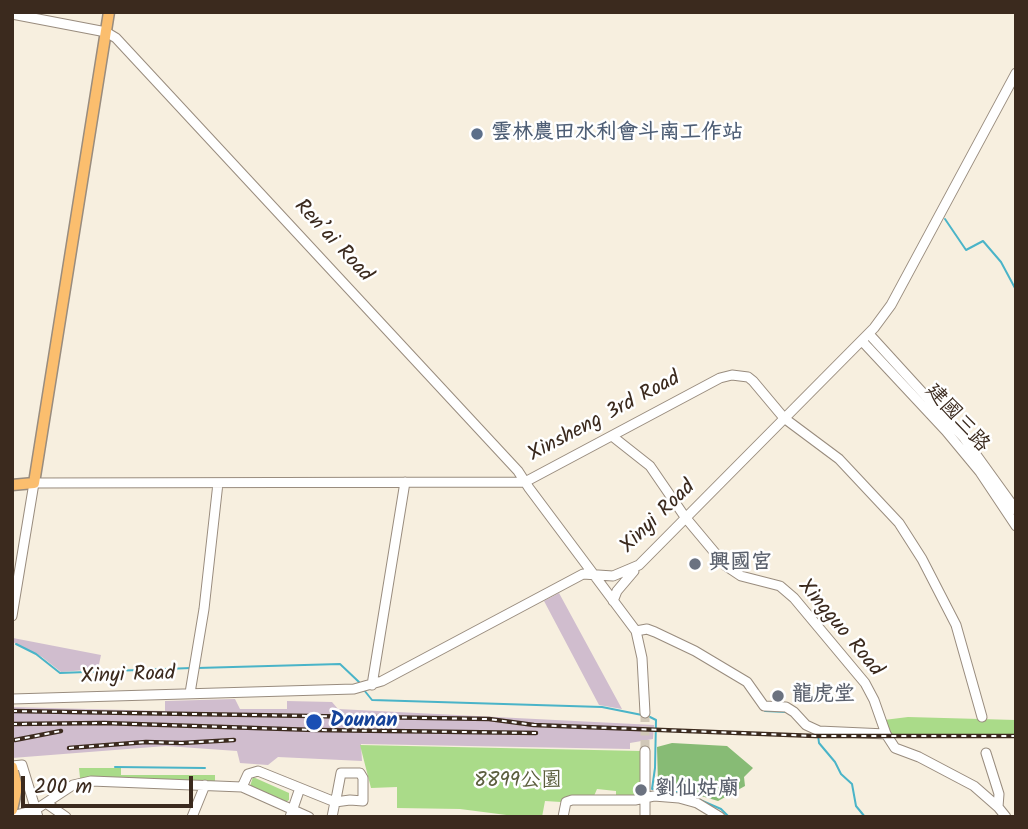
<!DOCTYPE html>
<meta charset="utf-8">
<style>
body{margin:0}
#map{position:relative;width:1028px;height:829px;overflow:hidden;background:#f7efdf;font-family:Kalam,sans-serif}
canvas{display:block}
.frame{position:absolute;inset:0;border:14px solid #3b2a1e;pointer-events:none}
.scale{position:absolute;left:21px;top:776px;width:172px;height:32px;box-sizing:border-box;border:4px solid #3b2a1e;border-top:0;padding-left:9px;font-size:21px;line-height:24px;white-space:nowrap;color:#3b2a1e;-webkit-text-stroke:5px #fff;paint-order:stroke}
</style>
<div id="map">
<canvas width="1028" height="829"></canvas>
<div class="frame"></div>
<div class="scale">200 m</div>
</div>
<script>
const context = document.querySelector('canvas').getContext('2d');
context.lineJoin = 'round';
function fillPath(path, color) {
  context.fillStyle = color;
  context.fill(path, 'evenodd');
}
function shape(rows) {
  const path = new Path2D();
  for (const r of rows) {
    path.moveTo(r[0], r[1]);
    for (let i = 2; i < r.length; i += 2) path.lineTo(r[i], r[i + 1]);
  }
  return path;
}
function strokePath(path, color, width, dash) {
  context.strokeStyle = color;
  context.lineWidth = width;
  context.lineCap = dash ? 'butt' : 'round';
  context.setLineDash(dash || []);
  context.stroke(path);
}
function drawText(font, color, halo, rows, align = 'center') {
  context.font = font + ' Kalam,"LXGW WenKai TC",sans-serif';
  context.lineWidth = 5;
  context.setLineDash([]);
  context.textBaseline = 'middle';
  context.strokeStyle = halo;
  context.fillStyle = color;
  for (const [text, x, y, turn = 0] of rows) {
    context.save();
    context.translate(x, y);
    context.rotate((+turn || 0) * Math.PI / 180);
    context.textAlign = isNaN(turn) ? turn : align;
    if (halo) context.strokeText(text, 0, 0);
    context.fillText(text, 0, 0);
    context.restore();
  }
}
fillPath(shape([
 [559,593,622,709,599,705,544,601],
 [13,638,101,655,98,669,61,672,42,657,13,642],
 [235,699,240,709,287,709,287,701,332,702,338,709,654,725,653,739,630,743,630,749,361,744,362,761,278,757,268,765,240,763,237,751,166,746,12,758,12,707,165,711,165,701]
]), '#d0bdce');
fillPath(shape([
 [908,717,1016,720,1016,734,892,735,884,720],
 [360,745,641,751,642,796,616,796,616,791,597,789,594,796,579,796,561,802,545,801,542,817,522,817,460,809,397,808,397,787,371,788],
 [79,768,121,768,121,775,215,775,215,782,80,778],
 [253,777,289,793,289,800,284,803,250,786]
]), '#aadb89');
fillPath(shape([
 [672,743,727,746,753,768,744,777,745,786,718,801,658,783,657,747]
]), '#87bb75');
strokePath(shape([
 [945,219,966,250,983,241,1001,262,1016,290],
 [16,644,36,654,60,673,191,668],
 [197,668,340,664,359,682],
 [364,690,372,700,602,707,642,715],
 [765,711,787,712],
 [648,716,656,720,655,768,652,789,684,793,721,809,729,817],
 [818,735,819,743,835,762,841,774,852,784,856,806,865,817],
 [115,767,205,768]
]), '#4ab4c8', 2);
strokePath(shape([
 [645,713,645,751]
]), '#d1c8b8', 9, [9, 4.5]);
const minor = shape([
 [12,14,106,32,116,38,518,471,529,488,636,631,642,658,645,713],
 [869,334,964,438,1016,510],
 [862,341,946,431,980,472,1016,526],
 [612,436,650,466,685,517,726,566,741,576,780,586,794,598,865,683,874,700,886,734,895,748,919,757,974,786,998,807,1006,817],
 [613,601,617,591,634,571],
 [12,616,34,483,525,482,720,378,732,375,748,377,753,381,784,418,839,459,899,523,922,559,956,625,982,717],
 [636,631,647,629,655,632,695,651,747,682,764,706,786,707,794,712,806,725,819,731,886,734],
 [372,685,405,482],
 [190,693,204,609,218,483],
 [12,699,354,689,382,681,583,574,613,576,639,565,874,328,891,305,1016,73],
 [986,753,999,794,998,807],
 [12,766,22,765,38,817],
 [242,787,248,774,258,771,335,802,350,800,363,801,363,778,360,773,341,773,337,794,335,802,332,817],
 [46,803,66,817],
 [12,816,35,810,73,785,91,781,242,787,309,817],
 [192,817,205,785],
 [290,817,300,788],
 [563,817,566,802,572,800,635,800,654,796,679,798,697,803,720,817],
 [645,817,645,751]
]);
const major = shape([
 [12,485,34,483,109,12],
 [12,767,17,787,12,810]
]);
strokePath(minor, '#998c7e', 11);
strokePath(major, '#998c7e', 13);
strokePath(minor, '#fff', 9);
strokePath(major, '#fbbe6e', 10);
const rail = shape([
 [12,711,489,719,534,725,815,736,1016,736],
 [12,724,104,723,315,730,536,733],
 [15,740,61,731],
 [69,748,146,742,182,743,234,740]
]);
strokePath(rail, '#3b2a1e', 4.5);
strokePath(rail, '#fff', 2, [5]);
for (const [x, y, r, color] of [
 [477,134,7,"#5c6f8a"],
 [695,564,7,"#6b7280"],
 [778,696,7,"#6b7280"],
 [314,722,9,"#1a4fb4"],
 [641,790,7,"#6b7280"]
]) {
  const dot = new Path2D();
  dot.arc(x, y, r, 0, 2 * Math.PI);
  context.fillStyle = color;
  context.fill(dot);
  strokePath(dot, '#fff', 2.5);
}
drawText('bold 21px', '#4e5e75', '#fff', [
 ["雲林農田水利會斗南工作站",491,134]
], 'left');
drawText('21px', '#3b2a1e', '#fff', [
 ["Ren’ai Road",332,242,47],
 ["Xinsheng 3rd Road",605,418,-28],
 ["建國三路",956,419,48],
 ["Xinyi Road",659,518,-44],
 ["Xingguo Road",839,629,50],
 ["Xinyi Road",128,677,-2]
]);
drawText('bold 21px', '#5b616d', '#fff', [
 ["興國宮",709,564],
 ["龍虎堂",792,696],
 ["劉仙姑廟",655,790]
], 'left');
drawText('bold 21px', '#164399', '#fff', [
 ["Dounan",330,722]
], 'left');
drawText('21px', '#5c5f3e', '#fff', [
 ["8899公園",518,782]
]);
</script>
